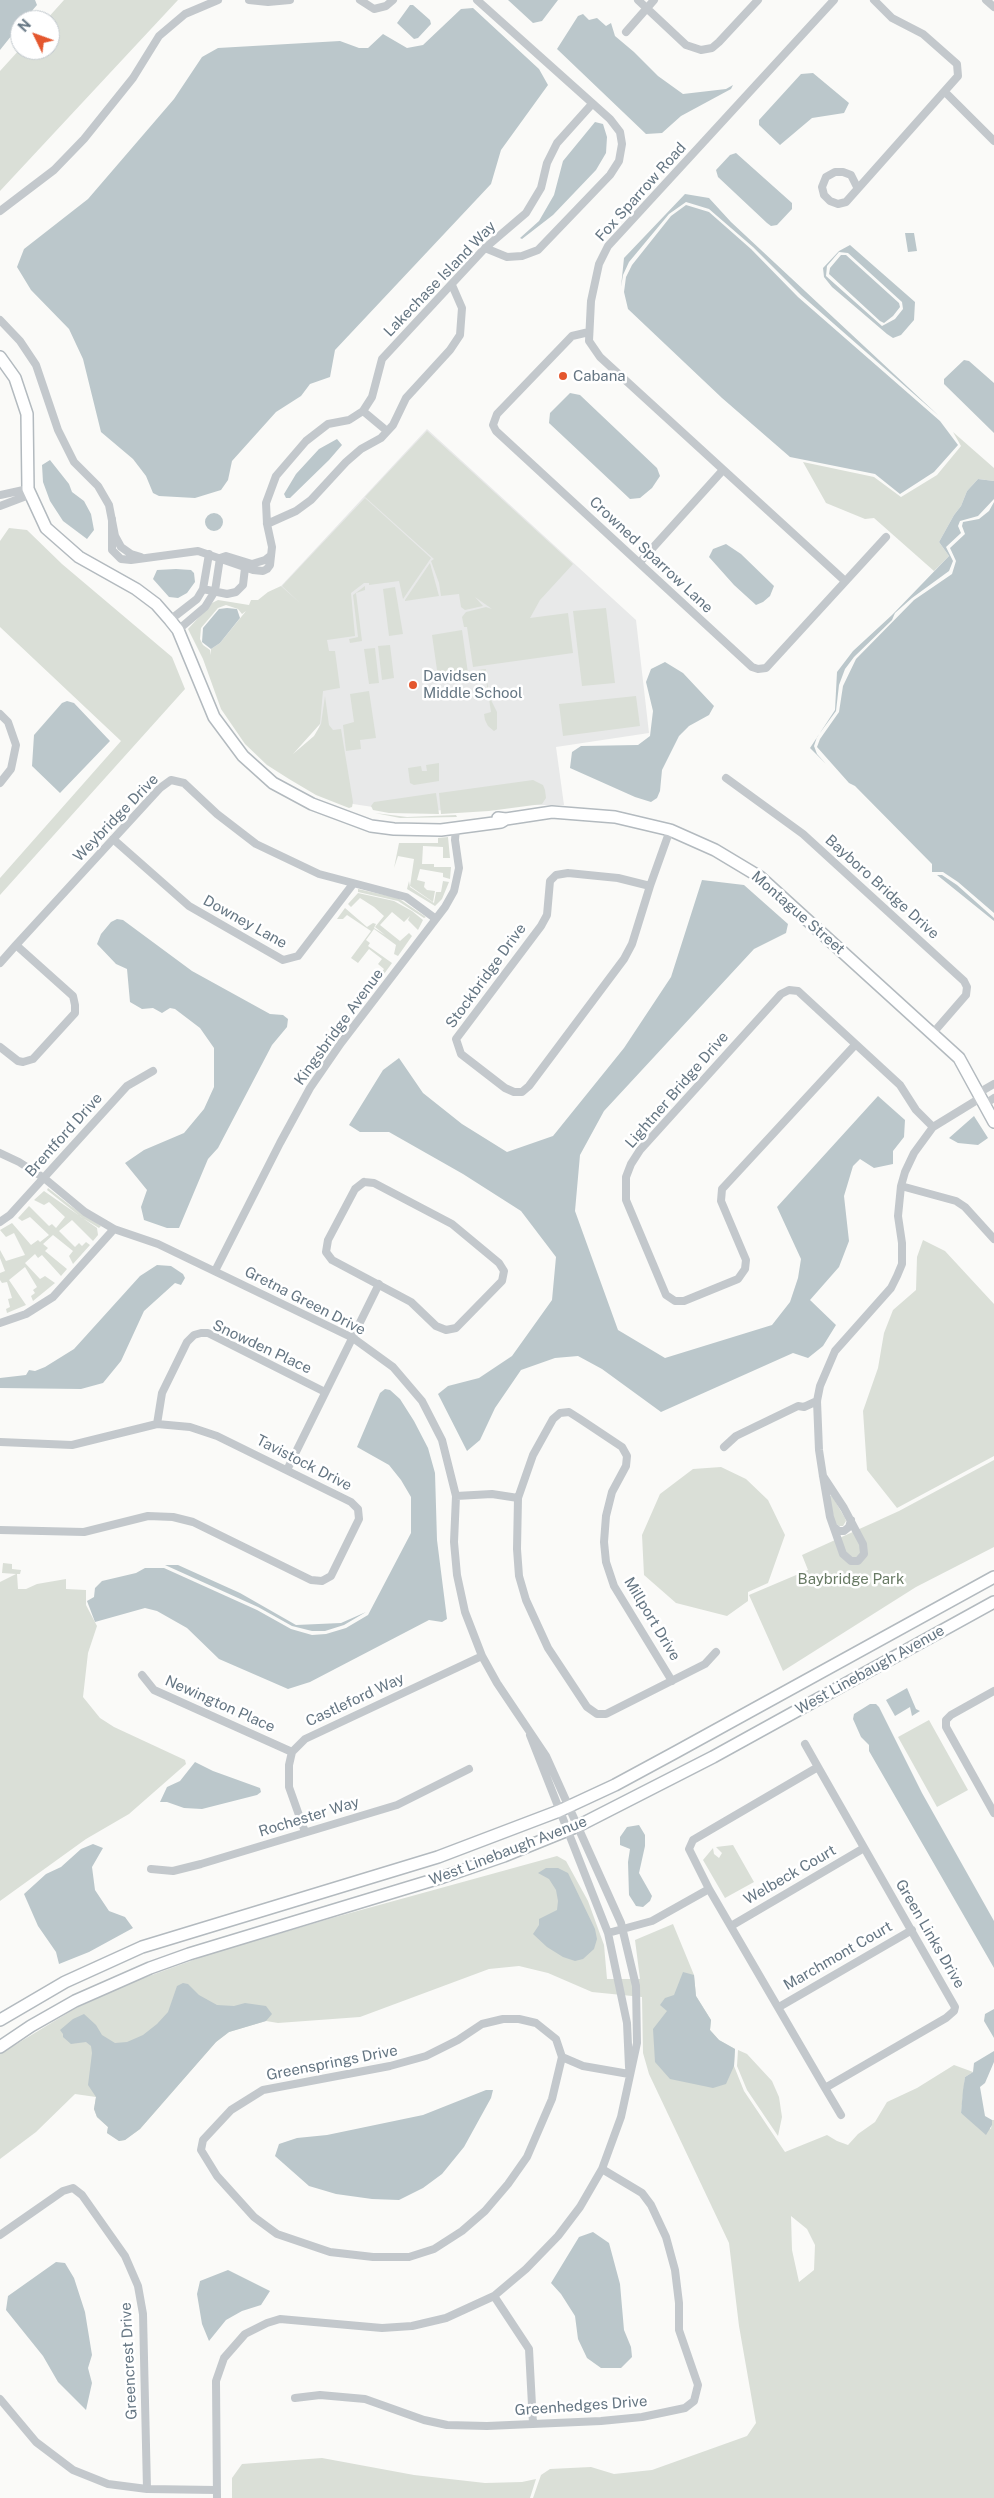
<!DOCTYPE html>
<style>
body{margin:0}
#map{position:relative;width:994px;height:2498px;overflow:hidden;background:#fafaf8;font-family:"Public Sans",sans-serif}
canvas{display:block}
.north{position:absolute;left:10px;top:10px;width:50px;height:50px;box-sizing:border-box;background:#fff;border:1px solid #c1c8cd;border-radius:50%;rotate:312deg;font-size:14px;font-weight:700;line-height:20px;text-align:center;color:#657683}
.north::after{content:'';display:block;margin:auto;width:18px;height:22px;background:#e4572e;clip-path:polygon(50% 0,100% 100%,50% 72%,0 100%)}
</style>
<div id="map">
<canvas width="994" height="2498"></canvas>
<div class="north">N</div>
</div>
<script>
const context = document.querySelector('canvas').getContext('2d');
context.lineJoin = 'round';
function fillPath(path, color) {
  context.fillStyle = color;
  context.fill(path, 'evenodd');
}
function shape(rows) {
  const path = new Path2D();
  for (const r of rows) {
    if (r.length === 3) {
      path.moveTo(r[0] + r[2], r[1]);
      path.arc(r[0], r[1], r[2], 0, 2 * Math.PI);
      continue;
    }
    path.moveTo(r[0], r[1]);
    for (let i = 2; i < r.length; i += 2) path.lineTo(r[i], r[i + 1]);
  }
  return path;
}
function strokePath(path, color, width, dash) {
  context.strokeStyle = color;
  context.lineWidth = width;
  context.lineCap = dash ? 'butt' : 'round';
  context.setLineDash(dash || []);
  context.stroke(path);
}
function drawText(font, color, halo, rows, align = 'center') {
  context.font = font + ' "Public Sans",sans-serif';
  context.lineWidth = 5;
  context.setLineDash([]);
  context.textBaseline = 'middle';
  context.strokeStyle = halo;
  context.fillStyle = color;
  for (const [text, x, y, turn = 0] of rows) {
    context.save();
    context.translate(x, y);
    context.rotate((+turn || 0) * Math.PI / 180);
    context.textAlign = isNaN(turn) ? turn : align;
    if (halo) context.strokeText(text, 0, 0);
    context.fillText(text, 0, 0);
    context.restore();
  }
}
fillPath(shape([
 [427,429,636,620,649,733,556,747,564,805,494,805,412,813,340,802,312,751,320,724,281,586]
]), '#e8e9e9');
fillPath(shape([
 [64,0,178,0,0,191,0,71,20,49,50,50,50,20,46,20],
 [427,431,573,564,540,600,530,618,568,613,573,653,473,667,467,627,464,627,462,617,466,612,486,607,492,609,475,597,483,606,465,610,461,607,459,594,441,596,439,583,431,561,434,559,365,497],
 [953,432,994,468,994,481,978,479,967,491,961,506,954,515,939,542,949,556,934,571,874,518,865,519,826,503,803,462,874,477,901,497,937,475,961,446],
 [365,498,431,558,403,599,399,581,369,585,369,583,364,583,351,593,355,636,327,640,329,651,335,651,340,688,323,691,320,724,293,754,314,736,321,724,325,696,329,725,333,730,341,729,353,802,352,807,349,808,316,795,289,779,267,765,245,744,221,709,203,659,188,629,212,603,218,600,249,605,251,600,258,600,268,592,281,586,300,603,282,586],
 [226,605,238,609,242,614,246,611,220,643,211,649,211,655,210,650,203,645,200,639,201,628,218,608],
 [9,528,27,530,62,564,172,657,185,689,0,895,0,878,121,741,0,627,0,541],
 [430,563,439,596,405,601,405,600],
 [365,586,365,590,356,593,362,641,350,643,349,639,358,637,353,595],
 [395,587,403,634,389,636,383,589],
 [606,608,615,683,582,686,573,611],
 [462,630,468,673,438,677,432,635],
 [390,645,394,678,382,680,378,646],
 [375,648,379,683,369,684,364,649],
 [486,669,485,673,491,700,497,712,497,729,494,731,488,726,485,720,484,714,491,712,485,673,479,674,478,670],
 [369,691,376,738,360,740,361,749,346,751,343,725,354,722,350,694],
 [636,696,640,726,563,736,559,704],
 [439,763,439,781,414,785,410,783,408,768,421,766,422,771,427,771,426,765],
 [533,780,543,785,545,790,546,798,542,804,489,811,441,814,439,793],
 [436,793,439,814,389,813,373,810,371,806,374,802],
 [375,813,407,817,456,815,457,817,400,818],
 [448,837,450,858,443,858,443,847,423,846,422,864,434,864,434,867,451,867,450,879,443,877,443,873,420,869,417,880,425,882,424,887,427,890,435,891,433,902,410,886,414,859,398,856,394,868,399,843,438,843,438,838],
 [409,881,410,887,434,903,436,892,441,892,443,881,449,882,442,899,435,906,407,889],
 [358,889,398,898,426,917,424,918,398,901,358,892],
 [358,893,394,901,412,911,423,920,418,930,408,920,410,916,404,922,392,912,380,925,400,941,409,933,412,936,398,956,394,954,396,945,374,929,366,940,370,943,368,946,392,963,384,974,382,972,384,969,378,964,382,959,369,949,358,963,351,958,371,931,347,915,343,919,337,919,345,908,367,927,373,923,376,924,374,928,385,935,375,927,384,916,374,907,360,898,351,907,348,904],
 [48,1188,71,1206,101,1226,99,1228,81,1217,47,1190],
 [44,1191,97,1228,98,1235,93,1241,72,1220,59,1231,75,1247,79,1243,82,1246,86,1242,90,1245,73,1264,69,1256,73,1251,53,1235,43,1244,48,1248,45,1251,67,1269,61,1276,42,1255,38,1258,35,1254,25,1263,40,1279,45,1276,55,1283,33,1301,31,1296,35,1293,33,1290,37,1287,25,1267,9,1280,26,1305,7,1313,6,1309,10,1307,8,1299,12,1298,7,1282,2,1283,0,1280,0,1273,5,1271,0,1258,0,1250,6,1261,25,1255,14,1233,6,1237,0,1230,12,1223,31,1245,38,1240,40,1242,49,1235,30,1217,22,1221,18,1218,29,1206,49,1226,52,1224,56,1228,65,1217,49,1202,44,1205,34,1200],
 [923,1240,945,1251,994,1304,994,1456,897,1508,867,1470,863,1411,878,1368,884,1333,893,1310,916,1290,917,1257],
 [994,1460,994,1547,916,1587,783,1671,749,1595,808,1570,802,1555,899,1511],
 [721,1467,746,1479,768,1500,785,1535,768,1583,748,1592,748,1601,727,1616,676,1603,644,1575,642,1535,660,1494,693,1469],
 [829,1496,832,1496,845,1518,846,1521,843,1526,839,1526,835,1523],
 [3,1563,12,1564,12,1569,21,1570,20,1574,17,1574,18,1589,26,1589,37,1584,66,1579,66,1589,86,1590,86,1605,97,1626,88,1653,83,1697,100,1718,114,1727,185,1760,186,1764,129,1814,86,1839,0,1901,0,1582,16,1574,2,1573],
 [929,1720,968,1790,937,1807,898,1737],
 [733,1845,754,1882,725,1898,703,1860,713,1848,714,1854,719,1858,722,1853,716,1847],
 [557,1856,566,1861,588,1901,604,1945,607,1979,640,1979,635,1940,673,1924,694,1975,696,1996,711,2020,710,2030,719,2040,735,2049,734,2066,744,2091,785,2152,827,2135,837,2141,848,2145,858,2134,875,2122,887,2102,917,2088,954,2065,973,2072,965,2077,961,2113,991,2129,992,2120,994,2120,994,2498,533,2498,541,2475,550,2469,591,2467,614,2474,652,2470,747,2436,756,2423,739,2326,729,2243,649,2074,643,2053,642,1997,592,1992,548,1973,519,1966,489,1969,360,2017,278,2023,266,2021,229,2032,216,2042,140,2129,125,2140,119,2141,107,2133,108,2127,97,2117,94,2109,96,2097,75,2094,36,2132,0,2159,0,2054,76,2008,138,1980,210,1954,332,1918],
 [791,2216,807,2229,815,2245,814,2270,799,2282,792,2250],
 [738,2050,747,2054,772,2081,779,2097,782,2117,778,2136,747,2090,737,2066],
 [322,2458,414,2475,485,2483,522,2482,536,2479,530,2498,232,2498,232,2478,242,2464]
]), '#dadfd7');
fillPath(shape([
 [0,0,35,0,37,5,24,20,20,20,20,25,0,50],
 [508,0,558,0,542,21,533,23],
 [410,5,413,5,430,20,431,24,418,38,414,39,397,23],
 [473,8,539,69,548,85,501,150,491,184,335,350,330,377,310,384,301,396,276,412,232,461,228,480,221,490,195,498,159,496,153,493,146,476,133,459,101,432,83,359,69,329,31,290,17,267,24,249,88,199,174,99,202,57,218,48,340,41,359,48,368,48,383,34,407,48,423,45,461,9],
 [583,14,589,20,597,18,606,26,611,23,615,36,634,52,658,76,683,94,726,89,733,85,731,89,681,116,662,133,646,134,557,49,578,16],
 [813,73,849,103,844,113,812,118,780,145,759,125,759,120,801,74],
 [595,122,603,124,607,137,606,153,596,170,553,215,522,239,520,238,539,221,554,195,563,161],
 [736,153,792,203,792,209,777,225,771,226,767,223,718,177,716,170,730,155],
 [685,194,709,198,731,222,939,416,801,295,753,247,709,209,686,202,669,214,629,262,623,275,621,287,624,258],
 [686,205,709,212,751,249,798,297,940,421,958,445,934,472,900,494,875,474,790,457,722,398,628,309,624,292,626,277,632,265,671,216],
 [905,233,914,233,917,251,908,252],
 [850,245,915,302,914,320,901,335,893,338,887,334,832,287,824,277,823,268,839,251],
 [839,252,848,253,902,302,903,309,895,319,882,326,826,276,827,266],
 [841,255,846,255,899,303,900,307,893,316,884,323,880,321,829,274,830,268],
 [964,360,969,361,994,383,994,433,944,384,944,379],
 [570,393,580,395,657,468,660,476,652,488,640,498,630,499,549,423,550,413],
 [337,439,342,445,329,460,290,498,286,498,284,494,296,474,319,449],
 [50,460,69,484,72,492,84,501,91,514,94,530,87,539,63,521,50,501,43,482,42,465],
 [978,479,994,481,994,499,978,516,960,521,958,526,961,533,946,547,953,561,949,571,912,598,895,613,892,620,854,657,845,669,839,685,836,711,817,737,814,746,817,754,826,764,810,748,835,710,837,672,853,651,892,615,949,556,939,542,954,515,961,506,967,491],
 [994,502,994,913,958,882,943,872,932,872,932,864,855,786,849,783,817,747,820,739,839,712,843,686,856,659,914,600,952,574,956,561,950,548,965,534,962,526,963,522,979,519,989,511],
 [214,522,9],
 [726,544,741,554,774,586,770,596,763,602,756,605,734,585,709,557,713,549],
 [176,569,191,570,194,573,195,582,187,593,178,598,169,597,153,579,157,570],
 [227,608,237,609,240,618,220,643,211,649,202,642,203,628,219,609],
 [665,662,683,673,714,706,709,715,689,726,679,736,662,770,660,791,657,798,651,802,635,797,570,768,572,752,581,746,638,745,650,736,653,711,646,682,651,669],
 [67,701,74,703,110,741,60,793,32,766,34,735,62,703],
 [937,875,942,875,957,885,994,918,994,921],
 [702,880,744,885,788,924,786,933,754,949,604,1111,580,1155,575,1211,618,1330,665,1358,772,1325,790,1302,798,1278,801,1259,777,1207,878,1096,905,1120,904,1137,893,1151,893,1164,874,1168,860,1159,853,1166,844,1196,849,1241,839,1267,810,1300,836,1325,823,1346,808,1358,793,1353,661,1412,602,1369,578,1356,555,1358,521,1370,495,1408,480,1440,467,1451,438,1394,448,1386,479,1378,512,1356,552,1300,556,1257,521,1211,463,1174,389,1132,360,1132,349,1125,383,1070,399,1058,423,1093,462,1124,507,1152,553,1136,624,1048,671,977],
 [117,919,123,920,192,971,270,1014,283,1015,288,1019,287,1027,272,1045,218,1148,208,1159,179,1228,167,1228,144,1220,141,1207,147,1190,125,1163,144,1150,184,1133,204,1109,214,1087,214,1048,200,1028,175,1009,170,1008,162,1013,153,1008,142,1009,130,1002,127,969,116,964,97,944,101,934,111,922],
 [974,1116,988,1138,978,1145,958,1143,949,1138],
 [157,1265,171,1266,183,1274,185,1278,181,1285,175,1283,144,1311,121,1361,103,1383,81,1389,0,1388,0,1378,26,1375,29,1370,35,1371,45,1367,74,1349,140,1276],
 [385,1389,390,1390,400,1399,414,1421,428,1448,435,1473,437,1540,447,1619,442,1622,429,1620,310,1682,288,1689,219,1659,187,1628,157,1611,145,1608,95,1622,87,1601,94,1597,95,1588,102,1581,136,1573,145,1568,164,1568,257,1610,291,1629,312,1635,326,1634,346,1628,368,1615,411,1533,411,1497,401,1480,389,1465,357,1447,380,1393],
 [165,1565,178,1565,240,1593,296,1625,341,1623,366,1612,344,1625,325,1631,312,1631,292,1626,258,1607],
 [907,1688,916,1709,920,1711,912,1716,910,1707,895,1716,886,1700],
 [870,1704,876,1704,879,1707,922,1793,994,1921,994,1968,869,1751,869,1745,861,1737,853,1719,854,1714],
 [195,1762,213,1771,260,1788,261,1792,257,1795,202,1809,184,1808,167,1802,160,1802,167,1787,180,1781],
 [639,1825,645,1835,645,1846,639,1873,652,1896,650,1901,643,1907,636,1906,629,1895,628,1862,630,1849,620,1845,620,1837,627,1827],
 [93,1844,103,1848,92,1867,95,1890,109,1911,125,1917,133,1928,89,1952,59,1964,56,1952,38,1926,24,1894,46,1874,61,1867,81,1849],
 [546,1868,558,1868,568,1873,595,1929,597,1939,594,1949,583,1959,575,1961,563,1957,547,1947,533,1934,539,1925,539,1919,557,1910,558,1901,556,1890,549,1879,538,1873],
 [683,1972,694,1975,696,1996,711,2020,710,2030,719,2040,735,2049,734,2066,726,2084,713,2088,670,2079,655,2062,653,2029,667,2011,660,2005,665,1998,674,1995],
 [183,1983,188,1984,199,1995,217,2005,234,2006,245,2003,266,2006,272,2014,266,2021,229,2032,216,2042,140,2129,125,2140,119,2141,107,2133,108,2127,97,2117,94,2109,96,2097,88,2085,92,2053,91,2046,86,2042,71,2044,63,2037,63,2034,60,2030,73,2019,84,2014,96,2025,102,2035,115,2043,127,2042,143,2035,157,2024,168,2012,177,1986],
 [994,2009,994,2038,984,2021,985,2014],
 [994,2051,994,2062,985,2083,980,2087,985,2116,992,2120,992,2125,986,2135,961,2113,963,2090,965,2077,973,2072,974,2063],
 [486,2090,493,2090,491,2098,464,2147,442,2174,423,2188,399,2200,372,2199,336,2194,309,2186,275,2156,279,2144,297,2138,327,2135,423,2115],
 [593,2232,609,2243,620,2284,624,2330,631,2347,632,2357,621,2368,601,2368,587,2358,578,2339,575,2316,561,2294,551,2283,579,2237],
 [56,2262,65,2263,74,2278,85,2312,92,2355,88,2368,92,2383,86,2410,58,2382,43,2356,6,2310,8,2296],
 [228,2270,270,2291,261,2305,242,2311,226,2320,209,2341,202,2324,197,2294,200,2281]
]), '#bbc7cb');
const secondary = shape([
 [0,357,15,378,27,414,28,489,46,528,79,557,136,589,156,604,170,620,178,630,214,717,243,756,273,783,312,804,371,826,394,829,441,830,501,822,506,819],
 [498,818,506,819,552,812,615,817,670,830,715,850,760,877,959,1058,994,1122],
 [0,2020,65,1982,142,1947,438,1857,559,1811,615,1785,676,1752,994,1577],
 [0,2047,31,2026,75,2001,150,1968,189,1954,443,1877,504,1856,578,1826,713,1757,994,1602]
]);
strokePath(secondary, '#b3babf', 14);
strokePath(shape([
 [249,0,268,2,290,0],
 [360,0,374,9,386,6,393,0],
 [477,0,610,119,620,132,622,144,619,161,610,175,538,250,522,256,507,257,485,248],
 [638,0,686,45,701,50,712,48,719,42,758,0],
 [834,0,608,246,599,264,591,301,589,341,600,357,845,581],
 [986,0,994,7],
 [626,32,654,0],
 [945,92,994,141],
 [857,187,851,175,843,172,835,172,826,177,822,187,824,195,830,201,838,204,846,202,958,76,957,64,923,34,892,18,874,0],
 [0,211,54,170,84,139,133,78,159,36,185,14,218,0],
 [0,320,20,341,36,365,58,430,74,462,98,486,109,505,115,536,121,547,131,554,141,557],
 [589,332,572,336,497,414,493,425,496,431,752,667,758,669,766,668,886,537],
 [363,411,387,431],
 [0,495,28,489],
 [0,506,29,495],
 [112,519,112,550,121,559,131,560,198,551,253,570,263,571,267,569,270,565,272,547,267,524,266,503,276,476,306,441,328,424,349,420,363,411,372,397,382,359,485,248,526,213,541,188,547,163,557,143,592,104],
 [267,524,296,511,311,500,346,462,361,449,381,438,393,425,406,398,450,350,460,335,462,308,452,285],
 [220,558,226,556,252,564,265,560,270,556],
 [640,562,723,470],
 [203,589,227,594,236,592,243,585,245,568],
 [170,620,197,599,203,589,209,554],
 [178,630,205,607,215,591,220,558],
 [0,714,8,722,16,745,11,769,0,783],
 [726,778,803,834,964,981,967,987,966,995,933,1033],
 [113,839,189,906,283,960,298,956,353,884],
 [568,873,618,878,650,886,632,944,624,959,529,1086,522,1092,514,1092,505,1088,461,1054,456,1039,541,926,547,915,550,881,556,875,568,873],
 [650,886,670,830],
 [16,945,160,788,171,780,184,783,217,814,256,844,319,874,406,897,436,919],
 [0,963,16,945,73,996,75,1005,75,1013,33,1059,23,1062,18,1061,0,1047],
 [855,1045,722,1189,721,1201,746,1260,745,1269,738,1279,684,1301,675,1301,666,1295,626,1200,626,1177,631,1164,640,1150,781,994,789,990,798,991,900,1085,916,1110,933,1127],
 [980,1092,994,1084],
 [985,1104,994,1098],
 [0,1153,19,1162,44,1178,85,1212,114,1229,158,1244,353,1338,393,1367,422,1401,442,1440,456,1496,454,1542,457,1575,465,1612,482,1656,497,1683,546,1756,621,1923,636,1986,637,2043,621,2117,602,2169,580,2207,558,2236,526,2269,494,2296,446,2318,412,2326,382,2328,280,2319,267,2323,245,2334,224,2358,216,2381,217,2498],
 [364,1182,374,1183,452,1224,499,1263,504,1271,502,1281,456,1328,446,1330,436,1326,411,1302,332,1260,326,1252,328,1240,355,1189,364,1182],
 [901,1186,956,1201,965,1207,994,1239],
 [0,1222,10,1215,127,1086,153,1071],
 [215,1271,280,1143,310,1088,341,1043,445,907,454,891,459,868,455,840,456,828],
 [0,1323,26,1314,53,1297,114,1229],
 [157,1424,162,1393,187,1342,194,1335,201,1333,208,1333,325,1392],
 [0,1442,72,1445,157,1424,190,1427,217,1436,351,1502,358,1509,359,1519,331,1576,322,1581,311,1580,193,1522,173,1517,148,1516,84,1532,0,1530],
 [724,1447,736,1436,798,1406,804,1407,817,1401],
 [287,1470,379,1284],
 [823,1476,844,1508,863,1544,864,1554,858,1561,851,1561,843,1554,830,1517,823,1476,819,1450,817,1401,820,1386,835,1351,891,1288,897,1276,902,1264,902,1243,898,1216,901,1186,905,1172,914,1153,933,1127,982,1097],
 [456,1496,492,1494,518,1498],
 [834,1527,839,1531,844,1531,849,1527,851,1520],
 [142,1675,154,1690,292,1752],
 [672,1681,614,1586,606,1562,604,1542,606,1516,612,1492,626,1466,627,1456,622,1447,580,1419,569,1412,560,1413,553,1419,533,1455,518,1498,517,1549,519,1576,526,1600,548,1648,587,1707,597,1714,606,1714,705,1664,716,1652],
 [994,1691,951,1715,946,1720,946,1727,994,1813],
 [530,1735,608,1933,627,2023,629,2067],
 [805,1744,818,1767],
 [818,1767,955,2007,954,2011,946,2018,825,2088,709,1889,689,1849,693,1840,818,1767],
 [305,1832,289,1787,289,1765,292,1752,305,1739,482,1656],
 [151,1869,173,1871,201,1864,397,1805,469,1769],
 [731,1926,864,1848],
 [608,1933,652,1921,709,1889],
 [779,2007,912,1930],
 [503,2019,519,2019,536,2023,556,2039,562,2057,552,2099,527,2157,508,2184,485,2211,462,2231,434,2249,409,2257,373,2257,330,2252,277,2234,254,2217,217,2176,201,2150,203,2140,231,2110,263,2090,390,2066,426,2056,458,2040,482,2024,503,2019],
 [562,2057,583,2066,629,2074],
 [825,2088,841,2115],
 [0,2235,63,2191,73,2188,82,2195,125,2256,138,2286,143,2314,147,2489,108,2484,73,2470,36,2442,0,2399],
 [494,2296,529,2349,533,2424],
 [295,2398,320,2395,365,2399,424,2420,447,2425,487,2426,601,2421,642,2417,685,2408,694,2401,698,2385,679,2330,679,2303,675,2270,666,2237,651,2205,642,2193,602,2169],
 [147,2489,216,2490]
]), '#c3c8cc', 8);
strokePath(secondary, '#fff', 11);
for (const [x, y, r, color] of [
 [563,376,5,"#e4572e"],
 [413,685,5,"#e4572e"]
]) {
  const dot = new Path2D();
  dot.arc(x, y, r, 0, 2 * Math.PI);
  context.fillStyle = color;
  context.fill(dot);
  strokePath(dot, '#fff', 2);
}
drawText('15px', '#657683', '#fff', [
 ["Fox Sparrow Road",641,192,-48],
 ["Lakechase Island Way",440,279,-46],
 ["Crowned Sparrow Lane",651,555,43],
 ["Weybridge Drive",116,818,-46],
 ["Bayboro Bridge Drive",882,887,42],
 ["Montague Street",798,913,41],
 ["Downey Lane",245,922,29],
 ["Stockbridge Drive",486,976,-54],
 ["Kingsbridge Avenue",339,1027,-54],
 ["Lightner Bridge Drive",677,1090,-49],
 ["Brentford Drive",64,1135,-48],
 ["Gretna Green Drive",305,1301,27],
 ["Snowden Place",262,1347,25],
 ["Tavistock Drive",304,1463,27],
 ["Millport Drive",652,1619,59],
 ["West Linebaugh Avenue",870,1670,-29],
 ["Castleford Way",355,1700,-25],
 ["Newington Place",220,1704,24],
 ["Rochester Way",309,1817,-17],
 ["West Linebaugh Avenue",508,1851,-21],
 ["Welbeck Court",790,1875,-30],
 ["Green Links Drive",930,1934,60],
 ["Marchmont Court",838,1956,-30],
 ["Greensprings Drive",332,2063,-11],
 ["Greencrest Drive",129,2361,-93],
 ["Greenhedges Drive",581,2406,-4]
]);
drawText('15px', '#657683', '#fff', [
 ["Cabana",573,376],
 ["Davidsen",423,676],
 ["Middle School",423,693]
], 'left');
drawText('15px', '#687a64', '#fff', [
 ["Baybridge Park",851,1579]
]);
</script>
